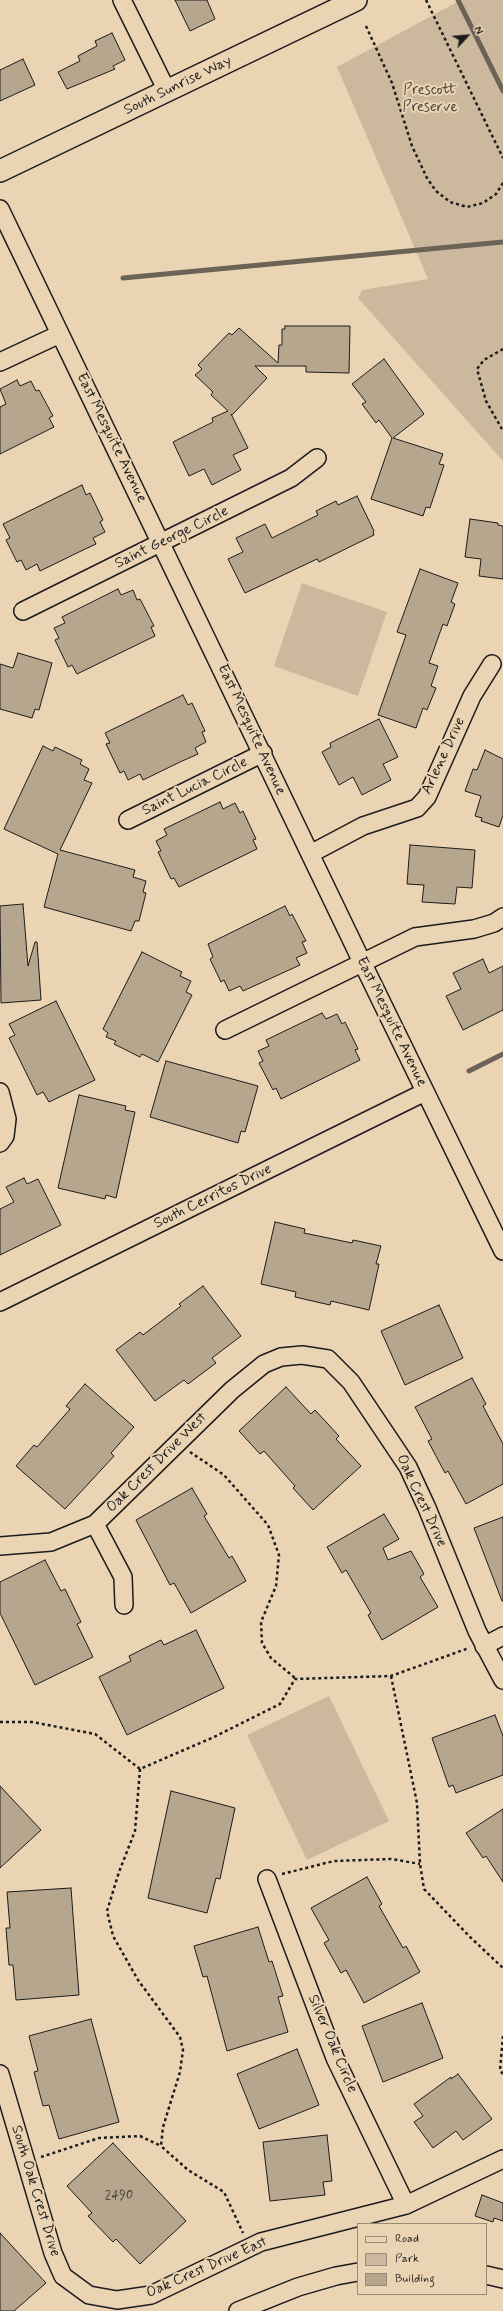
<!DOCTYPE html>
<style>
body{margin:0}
#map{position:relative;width:503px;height:2311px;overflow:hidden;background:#ead4b3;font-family:Mynerve,sans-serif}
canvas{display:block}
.legend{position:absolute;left:357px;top:2223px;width:130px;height:72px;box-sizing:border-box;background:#ead4b3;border:1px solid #988a77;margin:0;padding:5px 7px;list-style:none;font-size:12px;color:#1c1c1c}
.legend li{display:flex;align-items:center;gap:8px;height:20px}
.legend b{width:20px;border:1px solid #988a77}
.north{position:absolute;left:447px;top:16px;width:40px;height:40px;-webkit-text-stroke:3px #ead4b3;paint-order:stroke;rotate:64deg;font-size:11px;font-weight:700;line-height:16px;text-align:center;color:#1c1c1c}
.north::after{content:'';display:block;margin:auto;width:14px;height:18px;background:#1c1c1c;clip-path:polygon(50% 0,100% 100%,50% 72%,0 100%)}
</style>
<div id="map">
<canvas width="503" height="2311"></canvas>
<ul class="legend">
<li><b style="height:5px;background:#ead4b3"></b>Road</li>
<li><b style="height:11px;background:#ccb99d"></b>Park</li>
<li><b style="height:11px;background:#b7a68e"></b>Building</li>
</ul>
<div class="north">N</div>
</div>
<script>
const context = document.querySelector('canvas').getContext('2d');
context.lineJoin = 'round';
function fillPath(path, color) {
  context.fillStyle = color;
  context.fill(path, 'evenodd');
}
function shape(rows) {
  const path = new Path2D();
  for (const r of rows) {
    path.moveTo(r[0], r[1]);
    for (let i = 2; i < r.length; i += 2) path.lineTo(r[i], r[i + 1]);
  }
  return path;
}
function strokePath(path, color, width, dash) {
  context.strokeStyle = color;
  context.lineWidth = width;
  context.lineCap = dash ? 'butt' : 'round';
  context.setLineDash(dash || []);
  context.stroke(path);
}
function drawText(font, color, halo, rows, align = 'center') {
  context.font = font + ' Mynerve,sans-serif';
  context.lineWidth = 4;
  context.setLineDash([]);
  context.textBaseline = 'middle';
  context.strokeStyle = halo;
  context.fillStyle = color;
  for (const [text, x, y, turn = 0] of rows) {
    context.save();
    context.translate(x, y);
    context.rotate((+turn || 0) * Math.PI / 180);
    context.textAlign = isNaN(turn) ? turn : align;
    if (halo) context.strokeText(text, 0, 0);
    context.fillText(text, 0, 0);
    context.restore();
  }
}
fillPath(shape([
 [461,0,503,0,503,461,358,298,362,290,428,279,337,67],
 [302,583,387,612,358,696,274,666],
 [329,1696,389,1821,307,1860,247,1735]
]), '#ccb99d');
strokePath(shape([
 [458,0,503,91],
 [123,278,503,242],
 [469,1071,503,1054]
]), '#6c6357', 5);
const building = shape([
 [175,0,207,0,215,19,190,31,175,0],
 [112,33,125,60,113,66,115,69,67,89,58,72,80,61,78,56,97,46,95,41,112,33],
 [23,59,35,85,0,101,0,70,23,59],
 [285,326,350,326,349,373,306,372,306,366,255,366,267,378,232,415,231,414,248,448,233,455,241,470,212,485,204,469,189,476,173,442,213,422,212,418,228,411,211,395,213,392,195,375,202,369,198,365,229,333,232,335,239,328,278,363,279,345,282,345,282,329,285,329,285,326],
 [384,359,424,414,393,438,443,454,439,464,444,465,430,508,426,507,423,516,371,499,392,438,379,420,376,423,362,404,366,402,352,384,384,359],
 [17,380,20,386,31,381,36,391,39,390,53,416,49,418,54,427,0,454,0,407,6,404,0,389,17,380],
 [82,485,86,495,90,493,103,520,100,522,105,532,93,538,96,544,79,552,40,571,37,564,26,570,21,560,17,562,6,540,10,538,3,524,82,485],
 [357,496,374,531,373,532,374,535,319,562,317,559,245,593,228,559,243,552,236,538,265,524,272,538,318,515,316,511,336,501,338,505,357,496],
 [470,519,498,523,498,525,503,526,503,579,479,576,481,559,465,557,470,519],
 [420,569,458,583,451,602,455,604,447,626,443,624,429,663,438,666,431,686,436,688,427,710,423,708,416,728,378,715,406,635,397,632,420,569],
 [118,589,121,595,133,590,137,600,140,599,154,626,151,627,155,636,77,674,72,665,68,667,55,640,59,638,54,628,65,623,62,617,118,589],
 [18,653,52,663,39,710,35,709,32,718,0,709,0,664,13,668,18,653],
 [183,695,188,705,192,703,205,731,202,732,206,742,195,748,198,754,180,762,143,780,140,774,128,780,124,771,120,773,106,744,110,743,105,733,183,695],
 [379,719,398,757,383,764,391,780,362,795,353,777,339,785,322,752,331,747,330,743,379,719],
 [43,746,53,751,55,747,82,760,80,764,89,769,84,780,92,783,60,850,135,870,133,877,146,881,143,892,146,893,139,921,135,921,131,931,44,907,58,854,4,829,43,746],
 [485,750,503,759,503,815,499,827,481,821,482,818,475,816,481,796,465,791,473,769,477,770,485,750],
 [220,802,223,809,235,803,240,813,243,811,256,839,253,840,257,849,179,887,174,878,171,879,158,852,161,851,156,841,167,835,164,829,220,802],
 [410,845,475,850,472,888,457,887,455,904,422,902,424,885,407,884,410,845],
 [23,904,28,966,35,942,37,942,41,1000,1,1003,0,906,23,904],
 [285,906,290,916,292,914,306,941,302,942,307,953,296,958,300,965,243,991,240,986,229,991,224,980,221,982,210,959,213,957,208,944,285,906],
 [142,952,182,972,180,976,191,981,186,992,192,995,158,1062,142,1054,140,1057,114,1044,116,1041,106,1037,108,1033,103,1029,142,952],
 [483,959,489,973,503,966,503,1010,463,1030,446,996,461,989,453,973,483,959],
 [56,1001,95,1080,49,1102,43,1092,37,1095,9,1038,15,1035,9,1024,56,1001],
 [322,1013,326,1019,337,1014,342,1024,345,1022,358,1049,355,1050,360,1060,281,1099,276,1088,273,1090,259,1063,263,1061,258,1051,269,1046,266,1040,322,1013],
 [166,1061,258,1086,245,1132,241,1131,238,1143,150,1117,166,1061],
 [79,1095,126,1106,125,1110,135,1112,116,1198,106,1195,105,1199,58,1188,79,1095],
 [24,1178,27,1184,38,1179,61,1225,0,1255,0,1209,14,1202,6,1187,24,1178],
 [275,1222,305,1229,304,1233,352,1243,353,1240,381,1246,376,1264,379,1264,369,1310,331,1301,330,1305,295,1297,296,1292,261,1284,275,1222],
 [203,1286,241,1336,212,1358,216,1363,188,1384,184,1380,155,1401,116,1350,140,1332,143,1335,181,1306,179,1304,203,1286],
 [439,1305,463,1358,405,1385,381,1331,439,1305],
 [472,1378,486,1404,483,1406,503,1444,503,1484,466,1504,448,1471,445,1473,428,1441,432,1439,415,1407,472,1378],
 [85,1384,134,1427,111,1453,114,1456,65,1509,16,1466,34,1445,37,1447,70,1409,66,1406,85,1384],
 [286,1387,311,1414,315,1410,339,1436,336,1439,361,1466,313,1510,293,1488,295,1486,264,1451,260,1454,239,1431,286,1387],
 [192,1488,207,1514,204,1516,229,1558,232,1556,246,1581,191,1613,174,1583,170,1585,136,1520,192,1488],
 [384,1514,399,1539,383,1548,388,1560,411,1551,424,1574,420,1577,438,1607,382,1640,368,1615,371,1613,346,1570,342,1573,327,1547,384,1514],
 [503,1517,503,1601,502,1601,474,1528,503,1517],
 [45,1560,61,1591,65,1589,81,1622,77,1624,93,1657,35,1685,0,1613,0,1582,45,1560],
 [196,1630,224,1688,127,1735,99,1677,131,1661,129,1656,161,1640,164,1645,196,1630],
 [495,1715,503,1736,503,1775,456,1793,453,1785,449,1787,432,1738,495,1715],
 [0,1786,41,1830,0,1868,0,1786],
 [171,1791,235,1808,220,1879,216,1878,207,1913,148,1898,171,1791],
 [503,1809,503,1882,486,1856,483,1858,466,1833,503,1809],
 [367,1877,382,1904,379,1906,403,1948,406,1946,420,1972,364,2003,346,1970,341,1973,324,1943,329,1940,311,1908,367,1877],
 [71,1888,79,1995,16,2000,13,1965,9,1965,6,1928,10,1928,7,1892,71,1888],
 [258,1927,269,1962,272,1961,283,1996,278,1997,288,2032,227,2051,207,1976,203,1977,194,1946,258,1927],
 [422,2003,443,2058,383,2082,362,2026,422,2003],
 [91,2019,119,2122,59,2139,49,2105,43,2106,34,2072,38,2071,29,2036,91,2019],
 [297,2049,319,2105,259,2129,237,2074,297,2049],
 [458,2074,492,2119,463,2140,456,2131,433,2148,414,2122,423,2116,414,2104,451,2077,451,2079,458,2074],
 [327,2135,332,2181,323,2182,325,2195,270,2201,263,2142,327,2135],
 [113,2143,186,2221,140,2264,116,2239,113,2242,88,2216,92,2213,67,2186,113,2143],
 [482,2195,503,2203,503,2221,494,2218,493,2222,475,2216,482,2195],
 [0,2233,46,2283,14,2311,0,2311,0,2233]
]);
fillPath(building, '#b7a68e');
strokePath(building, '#1c1c1c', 1);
const minor = shape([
 [122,0,167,91],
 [0,209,362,962,503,1251],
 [0,362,60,334],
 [23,611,291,478,317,458],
 [128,820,263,753],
 [310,854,363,826,417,808,427,797,472,696,492,664],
 [225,1030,415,937,474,929,494,923,503,917],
 [0,1092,7,1119,5,1136,0,1143],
 [0,1302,425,1092],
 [95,1524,123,1577,124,1605],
 [0,1546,51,1542,95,1524,232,1390,264,1364,281,1357,302,1355,328,1359,351,1382,408,1467,427,1508,477,1631,503,1680],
 [484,1646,503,1636],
 [267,1879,335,2058,406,2205],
 [0,2074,53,2253,63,2276,89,2295,117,2300,151,2295,261,2242,406,2205,503,2159],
 [486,2275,503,2279],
 [238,2311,298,2287,336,2276,358,2272]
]);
const major = shape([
 [0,171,356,0]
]);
strokePath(minor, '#1c1c1c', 20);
strokePath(major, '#1c1c1c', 24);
strokePath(shape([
 [426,0,503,158],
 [366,26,392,83,412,146,427,178,436,191,450,202,467,207,483,203,496,194,503,183],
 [503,349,484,360,477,369,486,401,503,431],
 [190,1452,224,1475,268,1525,279,1555,276,1586,261,1622,262,1643,271,1658,295,1678],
 [391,1676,417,1803,420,1864,424,1889,470,1937,503,1968],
 [0,1722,32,1722,95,1734,140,1769,214,1737,280,1704,295,1679,391,1676,469,1648],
 [140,1769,135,1831,119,1872,107,1911,113,1936,138,1980,180,2037,183,2050,180,2072,163,2127,161,2146,188,2170,224,2192,243,2233],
 [282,1874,334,1861,391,1859,420,1864],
 [503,2036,500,2070,503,2074],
 [41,2157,99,2138,140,2136,161,2146]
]), '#1c1c1c', 2.5, [3, 3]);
strokePath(minor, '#ead4b3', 17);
strokePath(major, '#ead4b3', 21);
drawText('13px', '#433e38', null, [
 ["2490",119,2196]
]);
drawText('15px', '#1c1c1c', '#ead4b3', [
 ["South Sunrise Way",178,86,-26],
 ["East Mesquite Avenue",111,438,64],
 ["Saint George Circle",172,538,-26],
 ["East Mesquite Avenue",251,730,65],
 ["Arlene Drive",444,756,-65],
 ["Saint Lucia Circle",195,787,-26],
 ["East Mesquite Avenue",391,1022,64],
 ["South Cerritos Drive",213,1197,-26],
 ["Oak Crest Drive West",157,1463,-45],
 ["Oak Crest Drive",421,1501,65],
 ["Silver Oak Circle",332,2044,67],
 ["South Oak Crest Drive",35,2191,73],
 ["Oak Crest Drive East",207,2268,-24]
]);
drawText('15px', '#48433c', '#ead4b3', [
 ["Prescott",430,91],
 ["Preserve",430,108]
]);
</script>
